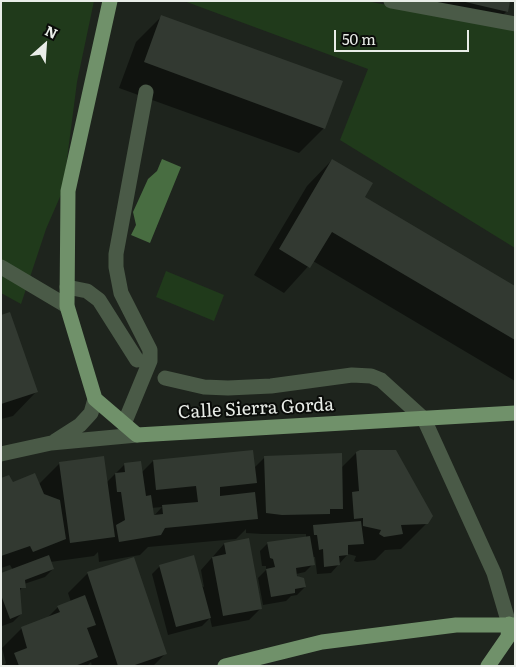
<!DOCTYPE html>
<style>
body{margin:0}
#map{position:relative;width:516px;height:667px;overflow:hidden;background:#1e241d;font-family:Literata,serif}
canvas{display:block}
.frame{position:absolute;inset:0;border:2px solid #e9ede8;pointer-events:none}
.north{position:absolute;left:20px;top:20px;width:50px;height:50px;-webkit-text-stroke:4px #0a0c09;paint-order:stroke;rotate:26deg;font-size:14px;font-weight:700;line-height:20px;text-align:center;color:#e9ede8}
.north::after{content:'';display:block;margin:auto;width:18px;height:22px;background:#e9ede8;clip-path:polygon(50% 0,100% 100%,50% 72%,0 100%)}
.scale{position:absolute;left:334px;top:30px;width:135px;height:22px;box-sizing:border-box;border:2px solid #e9ede8;border-top:0;padding-left:6px;font-size:15px;line-height:18px;white-space:nowrap;color:#e9ede8;-webkit-text-stroke:4px #0a0c09;paint-order:stroke}
</style>
<div id="map">
<canvas width="516" height="667"></canvas>
<div class="frame"></div>
<div class="north">N</div>
<div class="scale">50 m</div>
</div>
<script>
const context = document.querySelector('canvas').getContext('2d');
context.lineJoin = 'round';
function fillPath(path, color) {
  context.fillStyle = color;
  context.fill(path, 'evenodd');
}
function shape(rows) {
  const path = new Path2D();
  for (const r of rows) {
    path.moveTo(r[0], r[1]);
    for (let i = 2; i < r.length; i += 2) path.lineTo(r[i], r[i + 1]);
  }
  return path;
}
function strokePath(path, color, width, dash) {
  context.strokeStyle = color;
  context.lineWidth = width;
  context.lineCap = dash ? 'butt' : 'round';
  context.setLineDash(dash || []);
  context.stroke(path);
}
function drawText(font, color, halo, rows, align = 'center') {
  context.font = font + ' Literata,serif';
  context.lineWidth = 4;
  context.setLineDash([]);
  context.textBaseline = 'middle';
  context.strokeStyle = halo;
  context.fillStyle = color;
  for (const [text, x, y, turn = 0] of rows) {
    context.save();
    context.translate(x, y);
    context.rotate((+turn || 0) * Math.PI / 180);
    context.textAlign = isNaN(turn) ? turn : align;
    if (halo) context.strokeText(text, 0, 0);
    context.fillText(text, 0, 0);
    context.restore();
  }
}
fillPath(shape([
 [1,1,94,1,77,82,63,190,46,229,21,304,1,293],
 [184,1,366,1,515,29,515,248,340,140,368,69],
 [166,271,224,295,214,321,156,297]
]), '#203a1b');
fillPath(shape([
 [162,159,181,167,150,243,131,235,136,225,133,212,148,179,157,171]
]), '#486d41');
fillPath(shape([
 [410,1,509,1,507,11,499,19],
 [162,16,324,128,299,153,119,88,136,42],
 [332,160,363,198,515,287,515,381,313,261,284,293,254,275,307,186],
 [1,317,36,392,13,416,1,419],
 [356,453,427,523,401,549,385,550,375,560,357,562,354,561,356,556,348,554,331,573,317,574,315,557,312,557,313,564,305,572,296,574,305,587,297,595,291,596,286,601,263,605,258,578,266,570,266,566,262,566,260,551,268,543,306,538,306,534,262,534,246,533,246,529,236,539,148,547,140,555,99,562,98,552,94,556,50,562,53,569,45,577,24,584,19,592,21,614,13,622,2,626,1,574,13,570,10,565,1,568,1,479,13,483,39,484,60,463,106,483,124,465,141,473,153,461,254,468,265,457,341,468],
 [162,507,153,517,151,508],
 [224,544,261,608,249,620,212,627,210,618,202,626,168,635,152,574,160,566,204,587,201,570],
 [88,573,165,654,153,666,92,666,91,662,87,666,3,666,6,663,2,648,22,628,46,619,58,607,71,602,68,593]
]), '#0007');
fillPath(shape([
 [461,1,510,1,508,12],
 [161,15,343,81,325,129,144,62],
 [332,159,373,183,365,197,515,286,515,340,332,232,310,268,279,249],
 [10,312,38,392,1,404,1,315],
 [253,450,257,483,220,487,220,496,255,492,258,519,165,528,161,535,119,542,116,525,125,520,121,492,117,492,115,473,125,472,124,463,141,461,146,496,151,495,154,515,163,514,162,505,198,502,196,486,156,490,153,460],
 [360,450,396,450,433,516,428,524,401,525,403,534,384,537,379,534,381,530,363,526,363,518,354,519,352,492,359,491,356,452],
 [342,453,343,509,330,509,330,514,282,515,266,513,264,456],
 [104,456,115,537,70,543,59,462],
 [35,473,44,494,60,500,66,539,33,552,30,546,1,556,1,478,9,475,13,482],
 [361,521,364,544,348,545,348,555,339,556,340,565,324,567,323,549,319,550,317,535,314,535,313,525],
 [310,536,315,565,296,568,297,576,304,578,306,587,295,589,295,593,271,597,266,569,275,567,273,559,270,558,267,542],
 [249,538,262,609,223,616,212,557,226,554,224,543],
 [49,555,54,569,25,580,26,588,20,588,22,614,10,619,1,595,1,573],
 [194,555,211,618,176,627,159,565],
 [134,557,167,654,132,666,118,666,87,572],
 [85,595,96,625,87,628,98,657,75,666,19,666,14,653,27,648,21,627,60,612,57,606]
]), '#323931');
strokePath(shape([
 [391,1,515,24],
 [1,267,67,306],
 [67,287,87,291,99,300,137,360],
 [165,378,204,387,228,388,271,386,352,375,371,376,381,380,424,419,494,573,509,624],
 [124,424,150,361,150,350,121,293,116,267,116,254,146,92],
 [55,441,80,425,91,413,95,399],
 [1,454,51,443,137,435]
]), '#4a5a47', 15);
strokePath(shape([
 [110,1,68,191,67,306,95,399,137,435,515,413],
 [225,666,322,642,456,625,515,625],
 [488,666,508,637,509,624]
]), '#70916a', 15);
drawText('18px', '#e9ede8', '#0a0c09', [
 ["Calle Sierra Gorda",256,409,-3]
]);
</script>
